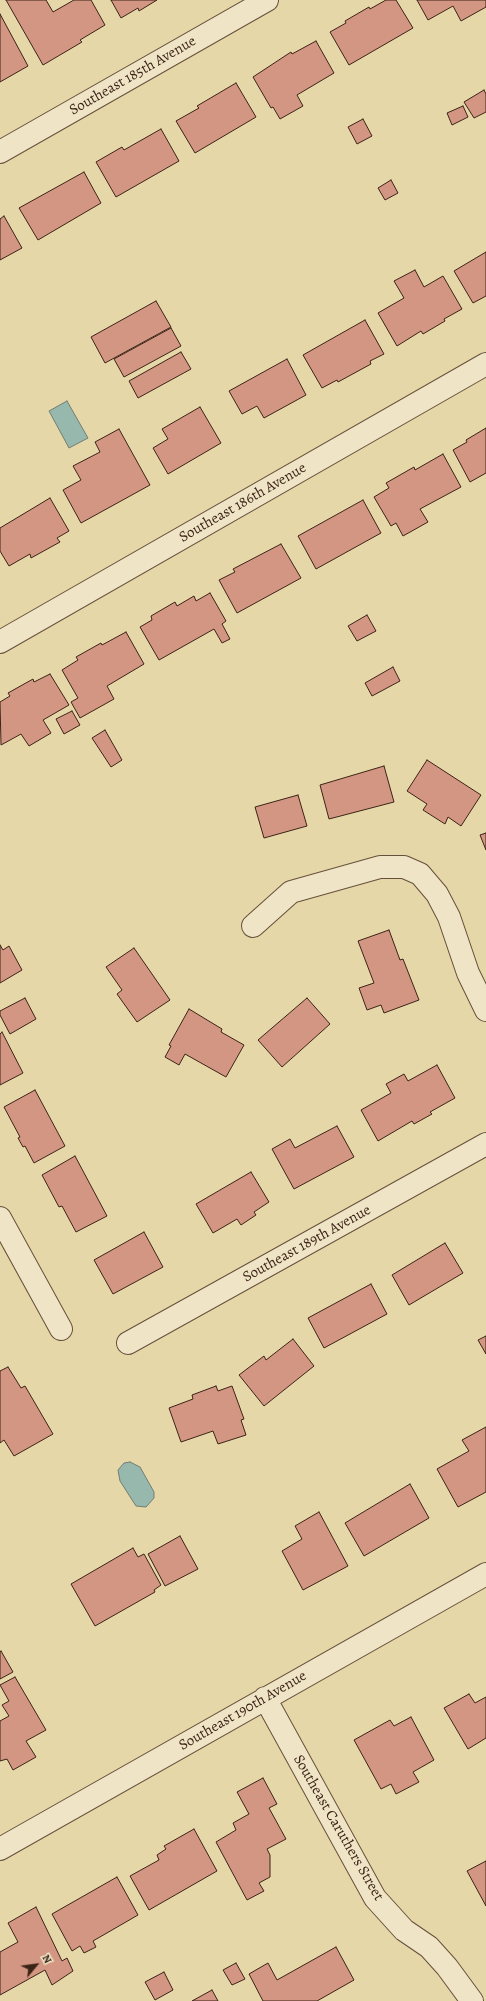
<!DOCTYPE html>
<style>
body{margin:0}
#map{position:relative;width:486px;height:2001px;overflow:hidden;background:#e6d7a8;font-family:Alegreya,serif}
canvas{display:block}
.north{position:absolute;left:16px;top:1945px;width:40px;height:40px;-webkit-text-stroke:3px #efe5c6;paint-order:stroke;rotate:61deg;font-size:11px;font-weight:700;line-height:16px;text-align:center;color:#3c2317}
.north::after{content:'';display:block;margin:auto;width:14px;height:18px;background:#3c2317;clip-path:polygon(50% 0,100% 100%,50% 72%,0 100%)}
</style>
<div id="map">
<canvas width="486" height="2001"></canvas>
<div class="north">N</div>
</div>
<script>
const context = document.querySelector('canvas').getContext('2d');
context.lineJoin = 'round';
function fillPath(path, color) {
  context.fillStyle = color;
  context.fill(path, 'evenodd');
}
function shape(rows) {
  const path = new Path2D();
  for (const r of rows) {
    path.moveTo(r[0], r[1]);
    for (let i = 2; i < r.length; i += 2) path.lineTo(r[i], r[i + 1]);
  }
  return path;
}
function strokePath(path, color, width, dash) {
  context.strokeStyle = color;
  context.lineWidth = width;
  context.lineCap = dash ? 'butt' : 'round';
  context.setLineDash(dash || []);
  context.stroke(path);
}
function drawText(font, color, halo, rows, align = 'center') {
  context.font = font + ' Alegreya,serif';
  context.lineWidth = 3.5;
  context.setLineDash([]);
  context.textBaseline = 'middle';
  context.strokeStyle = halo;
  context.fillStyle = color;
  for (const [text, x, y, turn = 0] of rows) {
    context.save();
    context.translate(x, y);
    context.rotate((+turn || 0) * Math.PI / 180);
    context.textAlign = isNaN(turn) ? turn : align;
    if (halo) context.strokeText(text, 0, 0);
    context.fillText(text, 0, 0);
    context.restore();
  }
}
const water = shape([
 [67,401,88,438,69,448,49,411,67,401],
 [130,1462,140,1467,154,1492,154,1498,146,1507,136,1506,120,1481,118,1470,124,1463,130,1462]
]);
fillPath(water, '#97b8ad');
strokePath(water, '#737c71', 1);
const building = shape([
 [6,0,46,0,53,12,74,0,91,0,105,25,80,40,82,42,43,65,6,0],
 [111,0,157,0,139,11,138,8,121,18,111,0],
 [386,0,396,0,413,28,349,65,330,32,346,23,345,21,369,7,370,9,386,0],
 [417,0,486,0,486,7,461,21,453,6,428,20,417,0],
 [0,14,28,66,0,82,0,14],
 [316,41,334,73,297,95,303,106,280,119,273,107,271,108,253,77,291,52,292,54,316,41],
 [236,83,256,117,195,153,176,121,199,108,197,106,236,83],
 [484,90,486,94,486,112,474,118,464,102,484,90],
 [463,106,468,117,452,125,447,113,463,106],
 [363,119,372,136,357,144,348,127,363,119],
 [161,129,179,161,116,197,96,162,122,147,124,150,161,129],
 [84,172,101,203,38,240,19,208,84,172],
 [391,180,398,193,385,200,378,188,391,180],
 [4,216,22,248,0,260,0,219,4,216],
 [486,252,486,296,473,303,454,271,486,252],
 [415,270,424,287,443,276,462,309,444,319,445,321,423,334,421,331,397,346,378,313,404,298,394,281,415,270],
 [156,301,171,327,105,363,91,337,156,301],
 [365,320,384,354,370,361,371,364,338,382,337,380,322,388,303,355,365,320],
 [171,328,181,346,124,377,114,359,171,328],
 [181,352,191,369,138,398,129,381,181,352],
 [287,359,306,395,264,418,257,406,242,414,229,391,287,359],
 [200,407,221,443,168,474,153,448,168,439,162,429,200,407],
 [486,428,486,473,470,482,453,450,467,442,466,440,486,428],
 [119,429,150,485,81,523,63,490,81,480,73,466,100,452,95,442,119,429],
 [443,454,461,487,420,509,428,522,403,536,396,523,391,526,374,497,389,488,386,483,414,467,415,470,443,454],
 [50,498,69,531,57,538,60,542,31,558,30,554,9,566,0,551,0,528,50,498],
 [363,500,381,533,316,569,298,536,363,500],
 [281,544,301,578,237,613,219,580,235,572,233,569,281,544],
 [210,593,226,621,222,624,230,639,222,643,214,629,159,660,140,627,152,620,151,616,175,602,177,606,194,596,196,601,210,593],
 [367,615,376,631,357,641,348,626,367,615],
 [126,632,144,664,107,686,114,699,80,718,71,702,78,698,62,670,78,660,76,657,101,643,102,645,126,632],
 [393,667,400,681,372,696,365,683,393,667],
 [50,674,69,705,43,720,51,733,29,746,21,734,1,745,0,702,10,696,8,693,33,679,34,682,50,674],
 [72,711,80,725,64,734,56,719,72,711],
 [105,730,122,760,111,767,92,738,105,730],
 [427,760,481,795,461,826,448,817,445,824,423,810,427,804,407,791,427,760],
 [384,766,394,802,329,819,320,785,384,766],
 [298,795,307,826,264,838,255,807,298,795],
 [486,833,486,850,480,835,486,833],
 [389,930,400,960,403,959,419,1000,384,1013,381,1005,367,1010,359,988,374,983,358,941,389,930],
 [0,945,3,950,9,946,22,970,0,983,0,945],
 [134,948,170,1000,137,1022,117,994,122,990,106,967,134,948],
 [25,998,36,1019,10,1034,0,1015,0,1011,25,998],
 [307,998,330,1024,282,1067,258,1040,307,998],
 [189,1009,222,1029,221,1032,244,1045,226,1077,185,1054,179,1065,165,1057,171,1046,169,1045,189,1009],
 [2,1032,23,1073,0,1085,0,1034,2,1032],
 [437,1065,455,1098,430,1112,432,1114,414,1124,412,1121,378,1141,361,1110,391,1093,386,1084,404,1074,408,1081,437,1065],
 [35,1090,65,1146,34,1163,25,1146,23,1147,18,1138,20,1137,4,1107,35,1090],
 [337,1126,354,1157,294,1189,272,1149,290,1139,295,1148,337,1126],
 [75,1156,107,1216,76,1232,62,1206,59,1207,42,1175,75,1156],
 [251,1172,269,1202,254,1212,256,1215,241,1225,237,1219,213,1233,196,1204,251,1172],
 [144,1232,163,1267,113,1294,94,1260,144,1232],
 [445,1243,463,1273,409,1305,392,1275,445,1243],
 [371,1284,387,1314,324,1348,308,1318,371,1284],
 [486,1336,486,1354,478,1340,486,1336],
 [293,1339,314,1366,264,1406,239,1375,264,1356,266,1360,293,1339],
 [8,1367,21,1388,25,1386,53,1434,14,1456,4,1440,0,1443,0,1371,8,1367],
 [216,1386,218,1391,232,1386,244,1419,241,1420,246,1435,218,1444,213,1431,181,1442,169,1408,193,1399,192,1395,216,1386],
 [486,1427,486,1492,458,1507,437,1469,469,1451,462,1440,486,1427],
 [410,1484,429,1518,364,1556,345,1523,410,1484],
 [319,1512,348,1566,303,1590,282,1551,302,1539,295,1526,319,1512],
 [180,1536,198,1569,165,1586,148,1554,180,1536],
 [133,1548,138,1557,144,1554,161,1585,154,1590,155,1592,95,1626,71,1584,133,1548],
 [1,1651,13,1672,0,1679,0,1652,1,1651],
 [15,1677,46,1730,26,1741,36,1757,13,1770,7,1759,0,1761,0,1721,9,1716,2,1705,9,1701,0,1685,15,1677],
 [469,1694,475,1703,486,1697,486,1738,468,1749,444,1708,469,1694],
 [411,1717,434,1760,413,1772,419,1782,396,1794,391,1784,381,1789,354,1740,390,1720,394,1726,411,1717],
 [263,1778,277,1804,269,1808,286,1839,267,1849,270,1855,270,1877,259,1883,264,1891,247,1900,216,1842,236,1830,233,1823,249,1814,237,1792,263,1778],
 [194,1829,217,1871,149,1910,130,1876,159,1860,157,1855,166,1849,164,1846,194,1829],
 [486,1861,486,1906,467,1871,486,1861],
 [117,1877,138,1915,93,1941,96,1947,84,1953,80,1946,72,1951,52,1914,117,1877],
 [36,1907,62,1961,67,1958,73,1971,52,1985,45,1970,0,1995,0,1952,18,1942,8,1923,36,1907],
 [336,1947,354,1980,317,2001,263,2001,249,1974,268,1963,277,1980,336,1947],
 [236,1963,245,1979,232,1985,223,1970,236,1963],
 [164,1972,173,1990,155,2000,145,1982,164,1972],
 [212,1990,218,2001,192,2001,212,1990]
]);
fillPath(building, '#d39682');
strokePath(building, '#3c2317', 1);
const minor = shape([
 [0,152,267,0],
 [0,642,486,364],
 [253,926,291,892,380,867,404,867,420,874,437,894,449,917,468,973,486,1010],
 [0,1218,61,1329],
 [128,1343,486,1144],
 [265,1698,375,1898,404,1930,429,1947,447,1967,472,2001],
 [0,1849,486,1574]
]);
strokePath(minor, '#66503b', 24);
strokePath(minor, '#efe5c6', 22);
drawText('15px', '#3c2317', '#efe5c6', [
 ["Southeast 185th Avenue",133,76,-30],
 ["Southeast 186th Avenue",243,503,-30],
 ["Southeast 189th Avenue",307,1244,-29],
 ["Southeast 190th Avenue",243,1711,-30],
 ["Southeast Caruthers Street",338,1828,60]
]);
</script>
